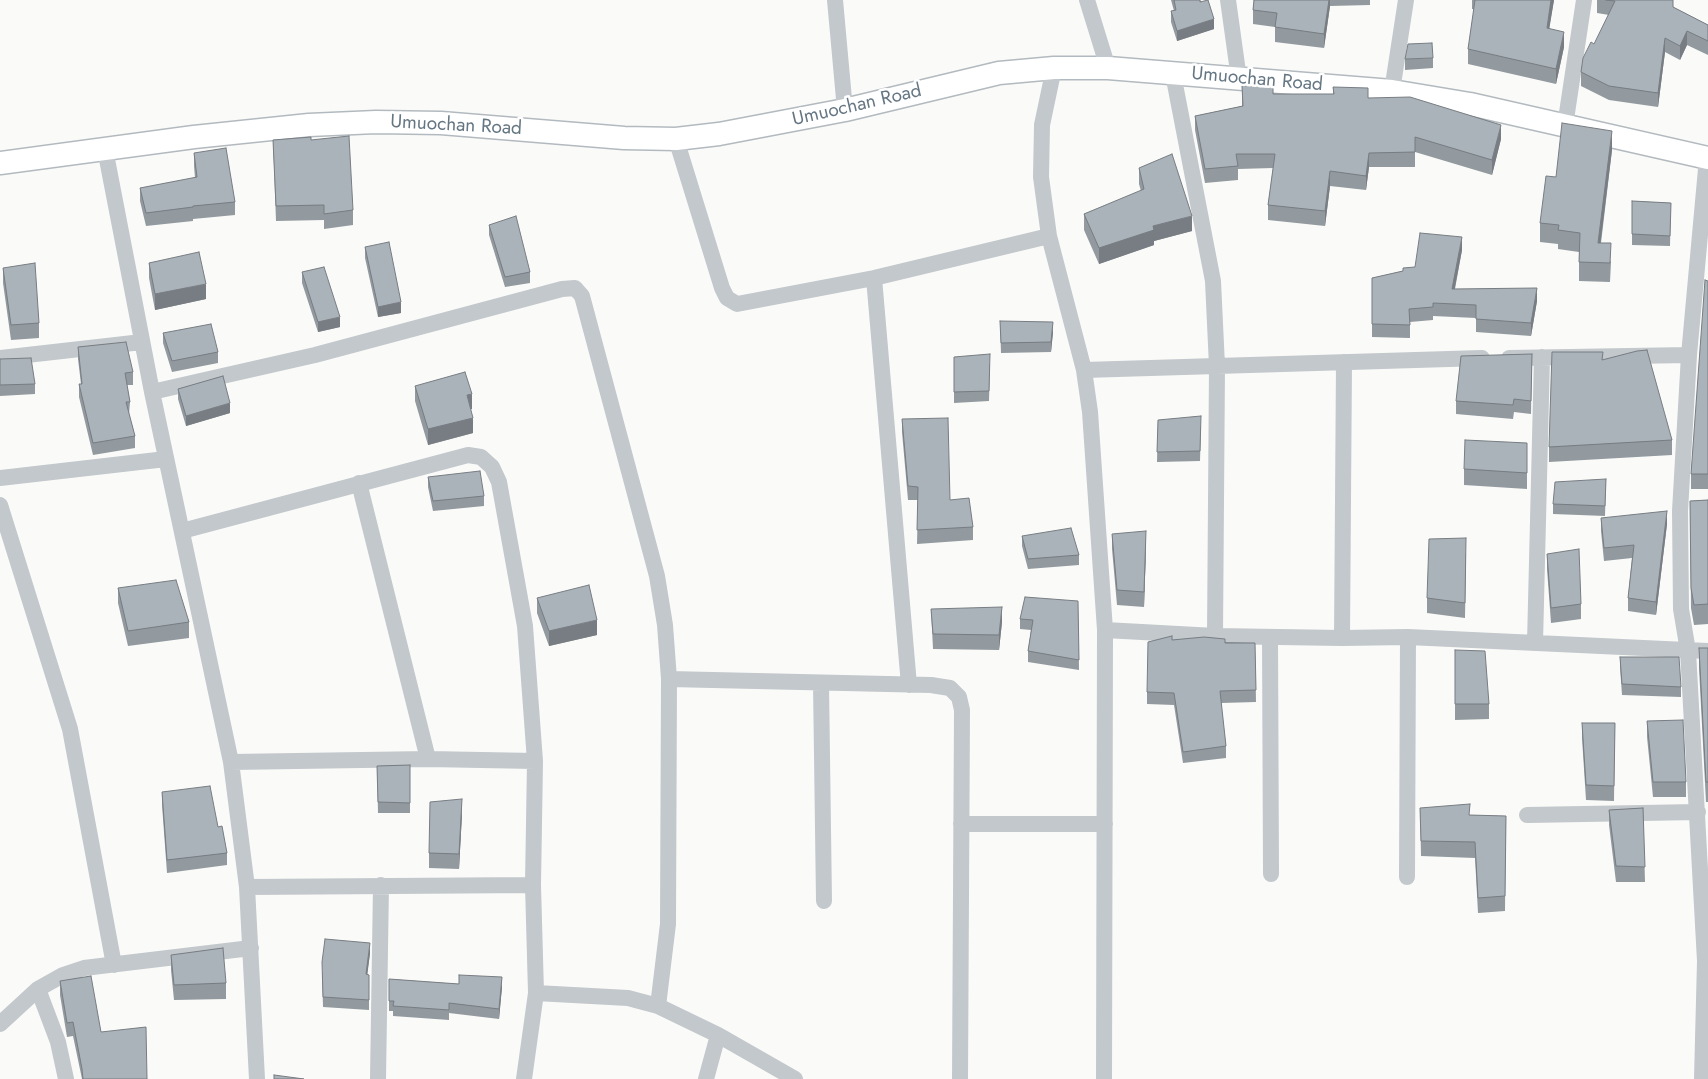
<!DOCTYPE html>
<style>
body{margin:0}
canvas{display:block;background:#fafaf8}
</style>
<canvas width="1708" height="1079"></canvas>
<script>
const context = document.querySelector('canvas').getContext('2d');
context.lineJoin = 'round';
function shape(rows) {
  const path = new Path2D();
  for (const r of rows) {
    path.moveTo(r[0], r[1]);
    for (let i = 2; i < r.length; i += 2) path.lineTo(r[i], r[i + 1]);
  }
  return path;
}
function strokePath(path, color, width, dash) {
  context.strokeStyle = color;
  context.lineWidth = width;
  context.lineCap = dash ? 'butt' : 'round';
  context.setLineDash(dash || []);
  context.stroke(path);
}
function fillPath(path, color) {
  context.fillStyle = color;
  context.fill(path, 'evenodd');
}
function drawText(font, color, halo, rows, align = 'center') {
  context.font = font + ' Jost,sans-serif';
  context.lineWidth = 5;
  context.setLineDash([]);
  context.textBaseline = 'middle';
  context.strokeStyle = halo;
  context.fillStyle = color;
  for (const [text, x, y, turn = 0] of rows) {
    context.save();
    context.translate(x, y);
    context.rotate((+turn || 0) * Math.PI / 180);
    context.textAlign = isNaN(turn) ? turn : align;
    if (halo) context.strokeText(text, 0, 0);
    context.fillText(text, 0, 0);
    context.restore();
  }
}
const secondary = shape([
 [0,163,194,137,309,125,376,122,441,123,624,138,676,139,719,134,845,110,999,73,1054,68,1108,68,1392,91,1470,104,1708,158]
]);
strokePath(secondary, '#b3babf', 25);
strokePath(shape([
 [835,0,845,110],
 [1087,0,1108,68],
 [1228,0,1239,79],
 [1054,68,1042,125,1041,177,1049,236,1084,370,1090,412,1105,630,1104,1079],
 [1173,74,1213,281,1217,366,1215,636],
 [1392,91,1406,0],
 [1565,126,1584,0],
 [676,139,722,288,727,298,737,304,874,278,1049,236],
 [105,149,152,392,231,762,247,887,257,1079],
 [874,278,909,685],
 [0,358,142,342],
 [1509,358,1689,355],
 [1084,370,1482,358],
 [152,392,315,355,562,289,575,288,582,296,657,576,665,625,669,679,668,924,658,1006],
 [0,478,166,459],
 [359,483,428,759],
 [0,505,70,729,114,965],
 [182,531,468,455,481,457,492,467,499,482,525,626,535,761],
 [1105,630,1215,636,1342,638,1408,637,1708,651],
 [1270,637,1271,874],
 [1342,638,1344,362],
 [1535,643,1542,357],
 [669,679,931,685,950,688,959,697,962,710,960,1079],
 [821,683,824,901],
 [231,762,428,759,535,761,533,885,536,993,524,1079],
 [1527,815,1698,812],
 [961,824,1105,824],
 [1407,877,1408,637],
 [247,887,533,885],
 [38,989,58,1042,66,1079],
 [536,993,628,998,658,1006,718,1035,795,1079],
 [0,1024,38,989,63,975,84,968,251,948],
 [378,1079,381,885],
 [706,1079,718,1035],
 [1702,1079,1705,961,1688,651,1681,609,1680,511,1689,355,1707,158]
]), '#c3c8cc', 16);
strokePath(secondary, '#fff', 22);
fillPath(shape([
 [1171,0,1200,0,1214,29,1177,41,1171,22,1171,11,1174,11],
 [1254,0,1370,0,1370,5,1330,6,1324,48,1275,42,1275,27,1253,24,1253,10],
 [1472,0,1554,0,1549,28,1564,47,1556,84,1468,64,1468,49,1474,9,1472,9],
 [1597,0,1673,0,1673,7,1708,25,1708,55,1687,45,1680,60,1665,52,1658,107,1609,100,1581,86,1581,72,1609,15,1597,13],
 [1433,58,1433,68,1405,70,1405,59],
 [1242,86,1273,94,1333,94,1333,87,1501,139,1492,175,1415,152,1415,167,1369,167,1366,190,1330,186,1325,226,1268,220,1268,205,1273,168,1238,169,1238,180,1205,183,1195,130,1195,116,1242,106],
 [273,140,311,140,353,210,353,225,324,229,324,220,276,221],
 [1612,150,1601,243,1611,262,1610,282,1579,281,1579,252,1558,249,1558,244,1540,242,1540,223,1556,177],
 [194,153,235,202,235,215,193,219,193,221,146,226,140,201,140,188,195,178,194,166],
 [1139,168,1192,231,1154,241,1154,245,1099,264,1084,230,1084,214,1141,191,1139,184],
 [1632,201,1671,203,1670,246,1632,245],
 [489,225,530,272,530,283,505,287,489,235],
 [365,247,401,313,378,317,365,258],
 [1462,250,1455,289,1537,301,1531,336,1476,332,1476,318,1433,316,1433,320,1410,322,1410,338,1372,337,1372,278,1403,271,1415,267],
 [149,263,206,299,155,310,149,278],
 [3,268,39,323,39,338,11,340,3,283],
 [302,272,340,327,318,332,302,283],
 [1708,281,1708,489,1691,489,1691,474],
 [1000,321,1053,332,1051,352,1001,353],
 [163,333,218,352,218,363,172,372,163,343],
 [78,347,133,372,133,385,127,385,130,402,129,414,135,436,135,448,93,455,79,397,79,384,81,384,78,359],
 [1532,354,1531,414,1514,412,1513,419,1456,414,1456,401],
 [954,357,990,364,989,401,954,403],
 [0,359,35,384,35,394,0,396],
 [1603,360,1672,440,1672,455,1549,462,1549,447],
 [415,386,472,409,470,409,473,433,428,445,415,401],
 [178,389,230,413,186,426,178,399],
 [902,419,950,500,973,527,973,540,917,544,918,500,908,500,902,432],
 [1158,420,1201,426,1200,461,1157,462],
 [1527,443,1527,489,1464,485,1464,469],
 [428,477,484,496,484,506,433,511,428,487],
 [1606,479,1605,516,1553,514,1553,504],
 [1708,500,1708,624,1694,625,1691,608,1690,501],
 [1601,518,1667,524,1656,615,1628,611,1628,598,1632,558,1604,561,1601,531],
 [1112,534,1146,547,1144,607,1117,605,1112,549],
 [1022,536,1079,555,1079,565,1028,569,1022,546],
 [1466,553,1465,618,1427,613,1427,598],
 [1547,554,1581,604,1581,619,1551,623,1547,569],
 [118,588,189,622,189,638,128,646,118,603],
 [537,598,597,635,549,646,537,613],
 [1078,601,1079,670,1028,662,1028,651,1031,630,1020,629,1020,619],
 [931,609,1002,622,999,650,933,649],
 [1172,640,1255,643,1256,702,1221,703,1226,746,1226,758,1183,763,1174,705,1147,704,1147,692],
 [1699,648,1708,648,1708,802,1706,802,1699,668],
 [1455,650,1489,704,1489,719,1455,720],
 [1620,657,1681,687,1681,697,1622,695,1620,667],
 [1647,721,1686,782,1686,797,1653,797,1647,737],
 [1582,723,1615,723,1614,801,1586,800,1582,738],
 [410,765,410,813,378,813,377,766],
 [162,792,218,827,227,853,227,865,167,873,162,805],
 [1420,808,1470,815,1506,816,1505,911,1478,913,1475,858,1421,856],
 [1643,808,1645,882,1616,882,1609,825,1609,810],
 [462,814,459,869,429,868,429,853],
 [370,953,367,975,369,975,369,1010,323,1007,322,973],
 [171,955,226,983,226,999,174,1000,171,970],
 [389,979,502,987,499,1019,449,1013,449,1020,393,1016,393,1011,389,1011],
 [60,981,101,1032,147,1079,82,1079,73,1036,67,1037,60,995]
]), '#929a9f');
fillPath(shape([
 [1329,0,1330,0,1330,6,1324,48,1324,34],
 [1551,0,1554,0,1547,43,1547,28],
 [1214,19,1214,29,1177,41,1177,31],
 [1687,31,1687,45,1680,60,1680,46],
 [1564,32,1564,47,1556,84,1556,69],
 [1665,38,1665,52,1658,107,1658,93],
 [1501,125,1501,139,1492,175,1492,160],
 [1612,131,1612,150,1598,262,1598,243],
 [1369,153,1369,167,1366,190,1366,176],
 [1330,171,1330,186,1325,226,1325,211],
 [1192,216,1192,231,1154,241,1154,245,1099,264,1099,248,1153,226],
 [1462,237,1462,250,1452,302,1452,289],
 [206,284,206,299,155,310,155,294],
 [1537,288,1537,301,1531,336,1531,323],
 [401,302,401,313,378,317,378,307],
 [340,317,340,327,318,332,318,322],
 [1053,322,1053,332,1051,352,1051,342],
 [472,394,472,409,467,410,467,395],
 [230,403,230,413,186,426,186,416],
 [473,418,473,433,428,445,428,429],
 [1667,511,1667,524,1656,615,1656,602],
 [1146,531,1146,547,1144,607,1144,592],
 [1002,607,1002,622,999,650,999,635],
 [597,620,597,635,549,646,549,631],
 [462,799,462,814,459,869,459,854],
 [370,943,370,953,366,985,366,974],
 [502,977,502,987,499,1019,499,1009]
]), '#777d82');
const building = shape([
 [1174,0,1200,0,1200,2,1208,0,1214,19,1177,31,1171,11,1176,10,1174,0],
 [1254,0,1329,0,1324,34,1275,27,1277,13,1253,10,1254,0],
 [1475,0,1551,0,1547,28,1564,32,1556,69,1468,49,1475,0],
 [1606,0,1673,0,1673,7,1708,25,1708,41,1687,31,1680,46,1665,38,1658,93,1609,86,1581,72,1583,58,1591,42,1594,44,1615,1,1606,0],
 [1432,43,1433,58,1405,59,1408,44,1432,43],
 [1273,84,1273,94,1334,94,1333,87,1368,88,1368,98,1410,97,1501,125,1492,160,1415,137,1415,152,1369,153,1366,176,1330,171,1325,211,1268,205,1275,154,1236,154,1238,166,1205,169,1195,116,1243,106,1242,86,1273,84],
 [1562,123,1612,131,1598,243,1611,243,1610,263,1579,262,1580,233,1558,230,1559,225,1540,223,1546,176,1556,177,1562,123],
 [349,136,353,210,324,214,324,205,276,206,273,140,311,137,311,140,349,136],
 [226,148,235,202,193,206,193,207,146,213,140,188,197,177,194,153,226,148],
 [1172,154,1192,216,1153,226,1154,230,1099,248,1084,214,1144,189,1139,168,1172,154],
 [1632,201,1671,203,1670,236,1632,234,1632,201],
 [516,216,530,272,505,277,489,225,516,216],
 [1420,233,1462,237,1452,289,1537,288,1531,323,1476,319,1476,305,1433,303,1433,307,1409,309,1410,325,1372,324,1372,278,1403,271,1403,268,1415,267,1420,233],
 [389,242,401,302,378,307,365,247,389,242],
 [199,252,206,284,155,294,149,263,199,252],
 [35,263,39,323,11,325,3,268,35,263],
 [324,267,340,317,318,322,302,272,324,267],
 [1705,280,1708,281,1708,474,1691,474,1705,280],
 [1000,321,1053,322,1051,342,1001,343,1000,321],
 [211,324,218,352,172,361,163,333,211,324],
 [126,342,133,372,125,373,130,402,126,402,135,436,93,443,79,384,82,384,78,347,126,342],
 [1647,350,1672,440,1549,447,1552,352,1603,352,1602,360,1637,351,1647,350],
 [990,354,989,391,954,392,954,357,990,354],
 [1532,354,1531,401,1514,399,1513,405,1456,401,1461,356,1532,354],
 [31,358,35,384,0,385,0,359,31,358],
 [465,372,472,394,467,395,473,418,428,429,415,386,465,372],
 [223,376,230,403,186,416,178,389,223,376],
 [1201,416,1200,451,1157,452,1158,420,1201,416],
 [948,418,950,500,969,498,973,527,917,530,918,487,908,486,902,419,948,418],
 [1465,440,1527,443,1527,473,1464,469,1465,440],
 [480,471,484,496,433,501,428,477,480,471],
 [1606,479,1605,506,1553,504,1555,482,1606,479],
 [1708,500,1708,604,1694,605,1691,588,1690,501,1708,500],
 [1667,511,1656,602,1628,598,1634,545,1604,548,1601,518,1667,511],
 [1071,528,1079,555,1028,559,1022,536,1071,528],
 [1146,531,1144,592,1117,590,1112,534,1146,531],
 [1466,538,1465,603,1427,598,1429,539,1466,538],
 [1579,549,1581,604,1551,608,1547,554,1579,549],
 [176,580,189,622,128,631,118,588,176,580],
 [589,585,597,620,549,631,537,598,589,585],
 [1025,597,1078,601,1079,660,1028,651,1033,620,1020,619,1025,597],
 [1002,607,999,635,933,634,931,609,1002,607],
 [1172,636,1172,640,1204,637,1225,639,1225,643,1255,643,1256,690,1220,691,1226,746,1183,752,1174,693,1147,692,1148,642,1172,636],
 [1699,648,1708,648,1708,782,1706,782,1699,648],
 [1455,650,1485,651,1489,704,1455,704,1455,650],
 [1620,657,1679,657,1681,687,1622,684,1620,657],
 [1683,720,1686,782,1653,782,1647,721,1683,720],
 [1582,723,1615,723,1614,786,1586,785,1582,723],
 [410,765,410,803,378,802,377,766,410,765],
 [210,786,218,827,222,826,227,853,167,860,162,792,210,786],
 [462,799,459,854,429,853,430,802,462,799],
 [1470,804,1469,815,1506,816,1505,896,1478,898,1475,842,1421,841,1420,808,1470,804],
 [1643,808,1645,867,1616,866,1609,810,1643,808],
 [325,939,370,943,366,974,369,975,369,1000,323,997,322,962,325,939],
 [223,948,226,983,174,985,171,955,223,948],
 [459,975,502,977,499,1009,449,1003,449,1010,393,1006,394,1001,389,1001,389,979,459,984,459,975],
 [91,976,101,1032,146,1027,147,1079,83,1079,82,1069,73,1022,67,1023,60,981,91,976],
 [274,1075,304,1079,274,1079,274,1075]
]);
fillPath(building, '#aab3b9');
strokePath(building, '#777d82', 1);
drawText('19px', '#657683', '#fff', [
 ["Umuochan Road",1257,80,5],
 ["Umuochan Road",857,106,-13],
 ["Umuochan Road",456,126,3]
]);
</script>
